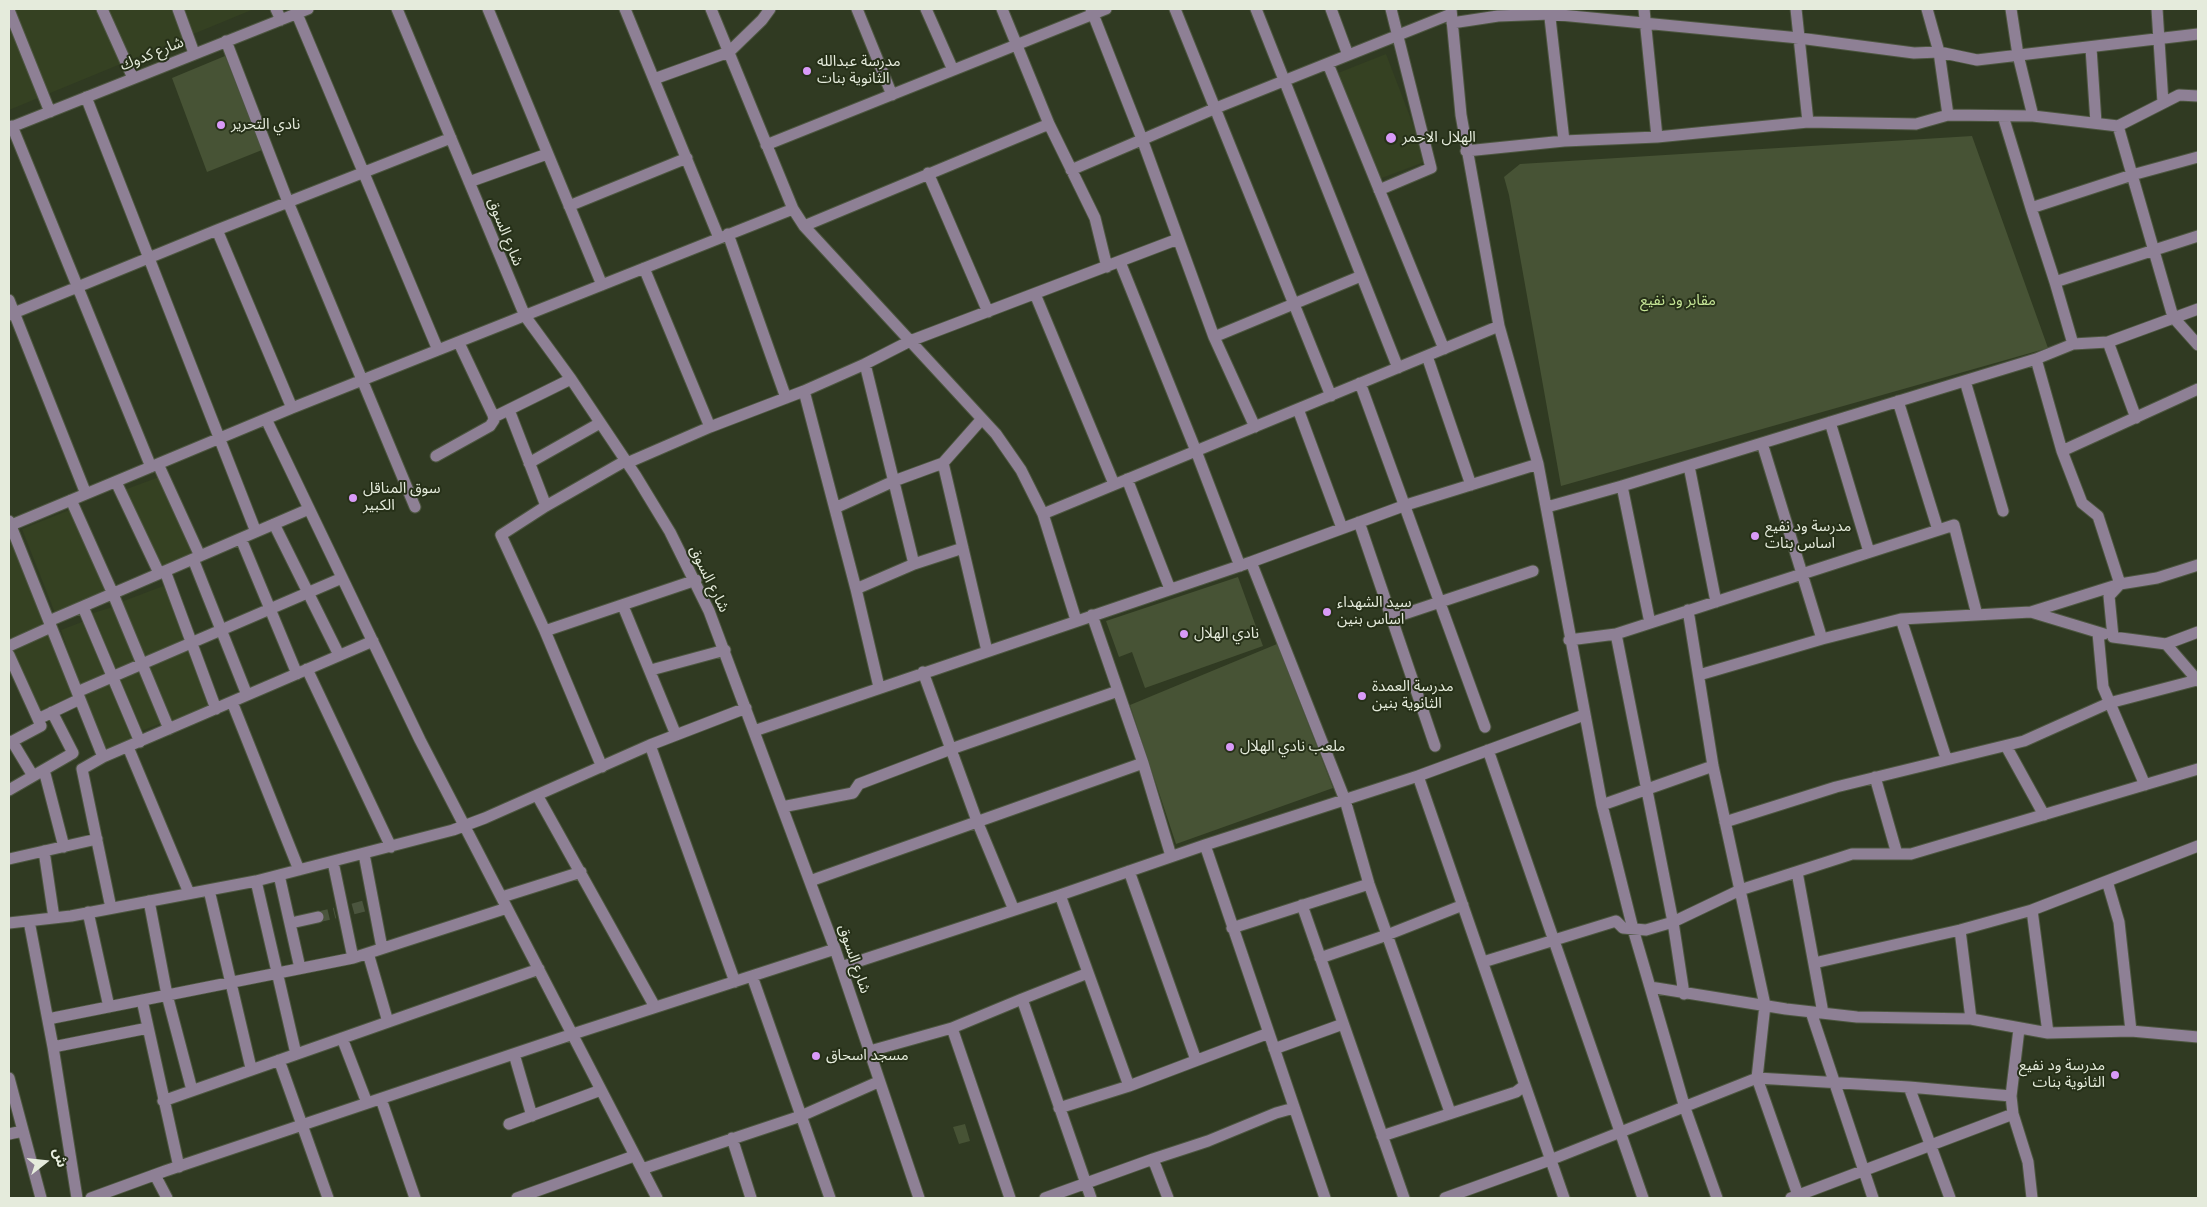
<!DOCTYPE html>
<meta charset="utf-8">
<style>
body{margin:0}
#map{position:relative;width:2207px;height:1207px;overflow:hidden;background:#303a22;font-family:Figtree,"Noto Sans Arabic",sans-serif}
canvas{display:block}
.frame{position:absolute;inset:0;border:10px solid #e5ebdc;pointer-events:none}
.north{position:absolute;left:20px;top:1137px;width:50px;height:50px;-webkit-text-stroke:4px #263018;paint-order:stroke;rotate:74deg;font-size:14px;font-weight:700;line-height:20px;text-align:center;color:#e5ebdc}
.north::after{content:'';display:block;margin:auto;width:18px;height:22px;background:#e5ebdc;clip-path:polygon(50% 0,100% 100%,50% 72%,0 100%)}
</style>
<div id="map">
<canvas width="2207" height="1207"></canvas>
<div class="frame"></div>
<div class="north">ش</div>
</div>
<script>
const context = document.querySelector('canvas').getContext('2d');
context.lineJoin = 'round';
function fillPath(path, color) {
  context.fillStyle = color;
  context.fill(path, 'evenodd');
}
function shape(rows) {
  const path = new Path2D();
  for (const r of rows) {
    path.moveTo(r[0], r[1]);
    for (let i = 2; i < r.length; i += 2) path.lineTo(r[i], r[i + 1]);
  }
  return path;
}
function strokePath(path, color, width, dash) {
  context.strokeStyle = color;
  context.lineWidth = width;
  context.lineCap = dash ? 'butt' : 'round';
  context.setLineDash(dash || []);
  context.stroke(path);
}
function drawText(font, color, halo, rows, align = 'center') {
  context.font = font + ' Figtree,"Noto Sans Arabic",sans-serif';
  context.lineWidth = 4;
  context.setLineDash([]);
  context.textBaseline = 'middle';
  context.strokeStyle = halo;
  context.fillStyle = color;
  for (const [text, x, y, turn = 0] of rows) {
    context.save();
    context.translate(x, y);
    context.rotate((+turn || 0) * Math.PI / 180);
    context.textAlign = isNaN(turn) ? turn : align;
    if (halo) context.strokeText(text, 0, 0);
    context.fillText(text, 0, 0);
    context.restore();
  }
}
fillPath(shape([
 [9,9,254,9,9,110],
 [1386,54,1427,161,1379,179,1338,73],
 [162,476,196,553,159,567,124,490],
 [72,509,108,589,55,613,22,529],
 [11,538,44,626,9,639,9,539],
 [166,585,187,640,143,658,121,602],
 [116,606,138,662,114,671,90,614],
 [87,620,108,675,80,686,61,630],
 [50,631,78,700,39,716,11,653],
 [190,646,212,707,173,727,147,667],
 [143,667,162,723,138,732,115,678],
 [113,679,134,738,105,751,83,692]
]), '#354122');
fillPath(shape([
 [225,56,262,150,207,172,172,78],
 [1972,136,2048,348,1561,486,1509,195,1504,177,1520,164],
 [1238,577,1263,646,1145,688,1132,652,1119,657,1106,621],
 [1277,644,1333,788,1176,844,1130,705],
 [965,1124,970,1141,959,1144,953,1127]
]), '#475335');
strokePath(shape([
 [353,909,364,906],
 [318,917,335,913]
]), '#4b553e', 11, [11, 5.5]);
const minor = shape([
 [102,9,133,78],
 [178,9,194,53],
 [276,9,281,20],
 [397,9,525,316,571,379,636,476,670,532,709,611,835,949,919,1198],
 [488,9,602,285],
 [625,9,719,238],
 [711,9,793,209,804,226,996,434,1021,470,1043,514,1076,620],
 [857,9,892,95],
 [926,9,953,70],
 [1002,9,1049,124,1095,218,1107,267],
 [1091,9,1142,139,1214,337,1255,427],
 [1175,9,1331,396],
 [1256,9,1398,368],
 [1331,9,1348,55],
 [1451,9,1461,115,1499,326,1538,464,1602,805,1633,929,1650,987,1786,1009,1857,1017,1971,1019,2048,1033,2131,1031,2198,1037],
 [1549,9,1564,141],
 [1644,9,1657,137],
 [1796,9,1808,122],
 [1927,9,1939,52,1977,60,2198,34],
 [2011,9,2018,55,2033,116],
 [2157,9,2163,103],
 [9,10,50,112],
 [297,14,438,350],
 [1452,23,1498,16,1550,14,1799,38,1914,53,1939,52,1948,115],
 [226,41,288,202,415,507],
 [2091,48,2096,123],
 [1328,64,1444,349],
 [654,79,729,52,762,20,770,9],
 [86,97,256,532],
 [2003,116,2031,208],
 [12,126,151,467],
 [2118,126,2173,317,2198,345],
 [9,128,308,9],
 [766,145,1106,9],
 [1466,151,1564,141,1657,137,1808,122,1916,124,1948,115,2033,116,2118,126,2179,95,2198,96],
 [1071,170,1216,108,1451,14],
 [928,173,988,312],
 [469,182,547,154],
 [1379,190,1431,168,1391,9],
 [569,206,687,158],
 [804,226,1049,124],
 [217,230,292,408],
 [728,234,786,398],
 [1120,262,1196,451,1240,566],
 [644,268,710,427],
 [2055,282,2031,208,2132,175,2198,157],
 [1035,294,1114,484],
 [9,300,86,494],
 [9,315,217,230,451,138],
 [1214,337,1361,276],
 [2108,342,2136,418],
 [2073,344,2055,282,2198,236],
 [1427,356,1471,485],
 [2036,359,2062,451,2082,503,2098,516,2120,584,2109,596,2113,637,2166,644,2198,632],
 [865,364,914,564],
 [1965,381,2003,511],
 [1360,383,1485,727],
 [804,391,856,589,879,687],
 [1898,401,1938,530],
 [1298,409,1342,528],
 [509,410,546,506],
 [494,417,571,379],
 [266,419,420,740,657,1198],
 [1830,422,1869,552],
 [1762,443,1822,639],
 [2062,451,2198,389],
 [436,456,490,426,494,420,493,415,459,343],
 [529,463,600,423],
 [627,463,710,427,804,391,865,364,910,341,1178,239],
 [943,463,987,651],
 [158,464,200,556],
 [1689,466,1716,602],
 [1127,479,1170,589],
 [116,482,159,573],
 [1622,486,1650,623],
 [71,500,113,594,169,729],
 [1547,507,1622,486,2036,359,2073,344,2108,342,2198,309],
 [835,508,894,481,943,463,981,420],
 [1043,514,1499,326],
 [9,521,103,757],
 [1359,522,1435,746],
 [274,524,339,655],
 [9,526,292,408,793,209],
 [241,539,297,674],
 [193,559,247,695],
 [1251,562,1345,800,1369,884,1450,1112],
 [165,571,216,709],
 [856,589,914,564,963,548],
 [623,606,676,735],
 [83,607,140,742],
 [1688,610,1713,766,1765,1005,1757,1078,1799,1198],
 [2031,612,2104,634],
 [1092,615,1143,763,1171,856],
 [1392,618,1533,571],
 [1901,619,1946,758],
 [49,621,309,509],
 [545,631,501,535,546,506,625,461],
 [2098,633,2103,687,2145,785],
 [1616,634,1673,922,1684,994],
 [1569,640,1616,634,1954,525,1977,615],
 [2166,644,2198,681],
 [9,646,51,627],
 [9,655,38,719],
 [307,669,391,847],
 [651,670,725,650],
 [923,672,977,821,1014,910],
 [1699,675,1822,639,1901,619,2031,612,2120,584,2157,578,2198,565],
 [77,692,342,578],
 [232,702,299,870],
 [754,731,1251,562,1406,505,1538,464],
 [12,741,33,776],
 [9,743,41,726,38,719,80,699],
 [650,745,735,982],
 [2006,746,2044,815],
 [128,747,189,893],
 [1488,750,1643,1198],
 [602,767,545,631,696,580],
 [44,770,64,847],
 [1418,776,1564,1198],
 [1875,777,1897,854],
 [9,790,73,753,52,712],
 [537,795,655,1007],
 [1602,805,1713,766],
 [782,807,853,793,859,784,951,749,1118,691],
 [1725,822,1836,787,2024,741,2109,703,2197,680],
 [1205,845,1325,1198],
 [44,851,54,918],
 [364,854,382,948],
 [9,859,97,839],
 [333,862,353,958],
 [1129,871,1196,1060],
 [1797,872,1823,1013],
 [279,875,300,968],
 [256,881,296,1054],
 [810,881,1143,763],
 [2107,881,2119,922,2131,1031],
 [209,890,251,1068],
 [1060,895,1129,1086],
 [502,897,581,872],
 [149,901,167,995,192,1090],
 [1302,905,1404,1198],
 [111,908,82,769,103,757,373,641],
 [2032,910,2048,1033],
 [88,912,109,1007],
 [29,921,53,1047,77,1198],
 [9,923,71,916,256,881,453,830,485,818,650,745,746,708],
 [291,923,318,917],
 [1232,928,1369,884],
 [1960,930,1971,1019],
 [368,953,388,1022],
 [1320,958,1387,935,1463,905],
 [1483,962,1616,921,1623,928,1646,930,1673,922,1740,890,1852,854,1911,854,2198,769],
 [1814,963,1960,930,2032,910,2198,846],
 [841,967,1060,895,1205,845,1418,776,1584,715],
 [752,976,830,1198],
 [1650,987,1685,1108,1717,1198],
 [1022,999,1088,973],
 [142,1000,179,1167],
 [1811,1012,1873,1198],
 [48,1019,353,958,507,908],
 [952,1028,1010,1198],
 [2019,1029,2011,1096,2013,1114,2028,1162,2032,1198],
 [342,1038,367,1103],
 [53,1047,148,1028],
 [1274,1049,1343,1024],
 [870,1051,952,1028,1022,999,1091,1198],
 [514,1054,532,1116],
 [279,1060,328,1198],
 [9,1078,41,1198],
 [1909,1087,1950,1198],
 [381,1099,415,1198],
 [163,1101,539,969],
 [1059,1108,1129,1086,1269,1033],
 [509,1124,601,1090],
 [9,1134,23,1131],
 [1382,1136,1516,1092,1524,1086],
 [732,1138,751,1198],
 [1153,1159,1208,1141,1276,1113,1294,1108],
 [642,1169,801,1116,878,1082],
 [155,1175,167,1198],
 [91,1198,165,1171,573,1034,835,949],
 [517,1198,634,1156],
 [1045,1198,1153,1159,1168,1198],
 [1445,1198,1550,1160,1757,1078,1909,1087,2011,1096],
 [1791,1198,2013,1114]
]);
strokePath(minor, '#4d5640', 13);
strokePath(minor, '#8e8095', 11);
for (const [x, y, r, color] of [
 [807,71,5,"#d99af8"],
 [221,125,5,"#d99af8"],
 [1391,138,6,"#d99af8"],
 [353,498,5,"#d99af8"],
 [1755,536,5,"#d99af8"],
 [1327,612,5,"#d99af8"],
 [1184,634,5,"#d99af8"],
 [1362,696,5,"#d99af8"],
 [1230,747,5,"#d99af8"],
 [816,1056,5,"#d99af8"],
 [2115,1075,5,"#d99af8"]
]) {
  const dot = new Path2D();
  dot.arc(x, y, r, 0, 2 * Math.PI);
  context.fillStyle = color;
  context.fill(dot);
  strokePath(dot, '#263018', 2);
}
drawText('15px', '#e5ebdc', '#263018', [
 ["شارع كدوك",152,54,-22],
 ["شارع السوق",505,232,68],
 ["شارع السوق",709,579,64],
 ["شارع السوق",854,959,71]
]);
drawText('15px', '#e5ebdc', '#263018', [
 ["مدرسة عبدالله",817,62],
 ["الثانوية بنات",817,79],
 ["نادي التحرير",231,125],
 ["الهلال الاحمر",1402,138],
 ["سوق المناقل",363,489],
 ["الكبير",363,506],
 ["مدرسة ود نفيع",1765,527],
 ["اساس بنات",1765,544],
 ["سيد الشهداء",1337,603],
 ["اساس بنين",1337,620],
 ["نادي الهلال",1194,634],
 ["مدرسة العمدة",1372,687],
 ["الثانوية بنين",1372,704],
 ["ملعب نادي الهلال",1240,747],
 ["مسجد اسحاق",826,1056],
 ["مدرسة ود نفيع",2105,1066,"right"],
 ["الثانوية بنات",2105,1083,"right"]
], 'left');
drawText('15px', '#c5e596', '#263018', [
 ["مقابر ود نفيع",1678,301]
]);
</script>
